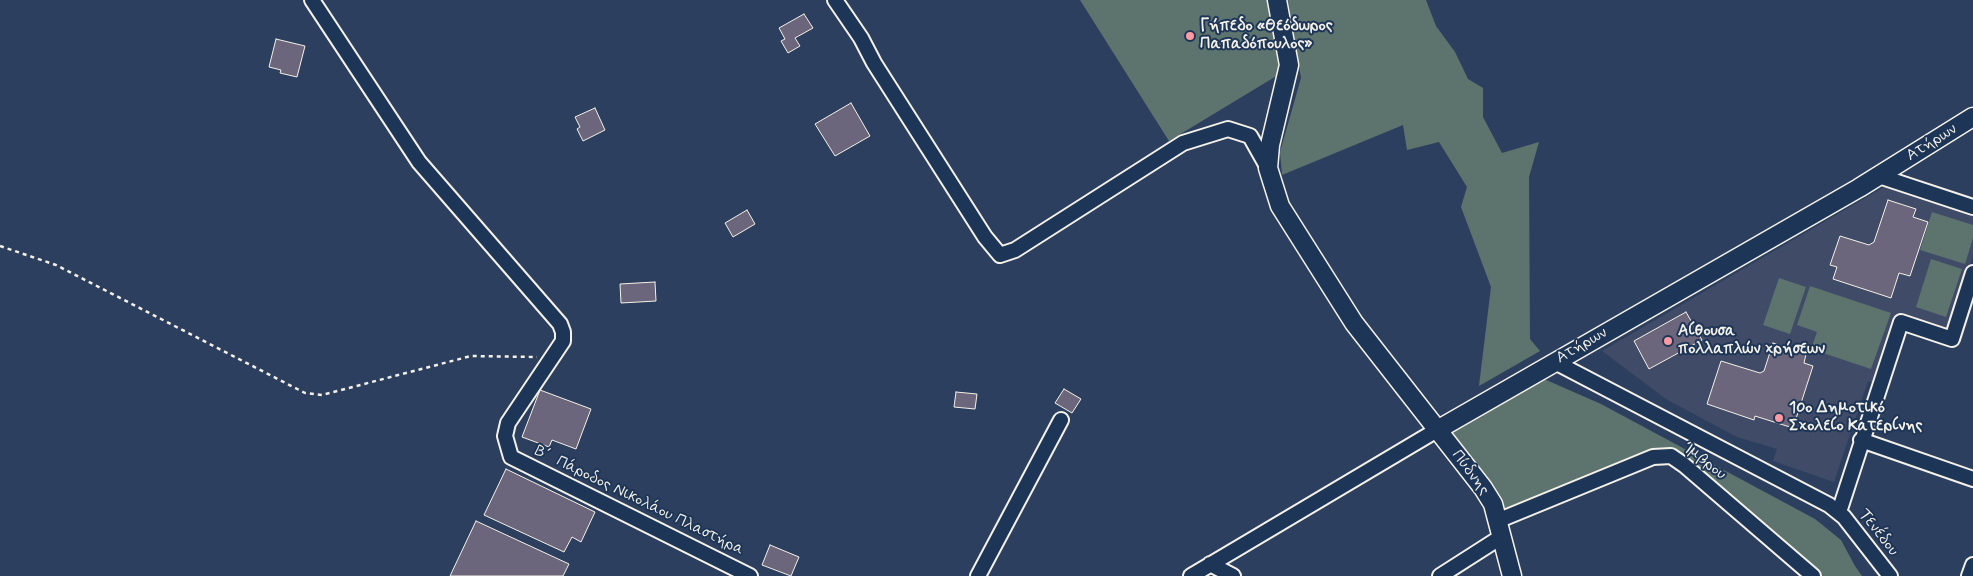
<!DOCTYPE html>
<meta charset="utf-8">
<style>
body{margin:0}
canvas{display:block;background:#2d3f5e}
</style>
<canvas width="1973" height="576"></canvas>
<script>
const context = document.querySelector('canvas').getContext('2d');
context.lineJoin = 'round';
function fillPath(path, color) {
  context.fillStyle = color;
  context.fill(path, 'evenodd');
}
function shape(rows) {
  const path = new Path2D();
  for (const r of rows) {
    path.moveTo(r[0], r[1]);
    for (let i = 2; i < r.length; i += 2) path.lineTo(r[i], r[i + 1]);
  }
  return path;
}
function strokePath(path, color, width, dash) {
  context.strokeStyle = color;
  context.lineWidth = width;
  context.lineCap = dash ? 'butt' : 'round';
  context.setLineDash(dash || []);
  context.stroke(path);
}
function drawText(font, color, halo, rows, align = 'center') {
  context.font = font + ' Mynerve,sans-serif';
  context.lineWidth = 4;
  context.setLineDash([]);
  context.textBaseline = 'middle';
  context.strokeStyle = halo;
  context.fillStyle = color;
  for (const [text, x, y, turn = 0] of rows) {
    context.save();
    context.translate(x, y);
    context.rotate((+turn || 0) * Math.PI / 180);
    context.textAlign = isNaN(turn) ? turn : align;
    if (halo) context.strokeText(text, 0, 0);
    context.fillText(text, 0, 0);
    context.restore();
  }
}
fillPath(shape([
 [1886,186,1973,213,1973,256,1948,333,1898,317,1875,383,1868,381,1834,482,1773,461,1777,449,1737,437,1666,399,1602,351]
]), '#404b67');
fillPath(shape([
 [1080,0,1272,0,1283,72,1169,141],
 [1288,0,1426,0,1436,26,1455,52,1468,79,1483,88,1483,117,1502,153,1539,142,1529,177,1530,339,1540,351,1479,386,1491,287,1461,207,1467,187,1439,142,1407,150,1403,125,1282,175,1280,152,1301,78],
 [1932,212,1973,225,1973,238,1965,264,1920,250],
 [1931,259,1962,269,1946,317,1916,307],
 [1779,278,1806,287,1790,334,1763,325],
 [1810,286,1891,313,1871,369,1811,349,1817,332,1797,325],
 [1544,379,1601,404,1815,519,1841,540,1855,566,1862,576,1815,576,1668,452,1657,449,1502,515,1449,438,1450,431]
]), '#5d736e');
const building = shape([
 [804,14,813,28,795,38,800,46,788,53,781,41,785,39,779,28,804,14],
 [276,39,305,46,297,77,280,73,281,70,269,67,276,39],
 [851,103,870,136,835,156,815,124,851,103],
 [595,108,605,130,583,141,577,129,580,127,575,117,595,108],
 [1888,200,1916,209,1913,217,1928,222,1910,276,1899,273,1891,298,1833,279,1837,267,1830,265,1840,236,1869,245,1874,242,1888,200],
 [747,210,755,224,733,237,725,223,747,210],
 [655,282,656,301,621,303,620,284,655,282],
 [1686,312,1702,340,1649,369,1634,341,1686,312],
 [1773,343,1806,354,1804,363,1813,366,1793,428,1755,416,1754,420,1707,404,1721,361,1760,373,1764,371,1773,343],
 [1064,389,1081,399,1072,413,1055,403,1064,389],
 [540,390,591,409,576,449,552,440,549,447,522,437,540,390],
 [956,392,977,394,975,409,954,407,956,392],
 [506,469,595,512,581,542,572,537,564,552,484,515,506,469],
 [476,521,569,564,563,576,450,576,476,521],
 [770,545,799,557,791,576,762,565,770,545]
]);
fillPath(building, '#6b667b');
strokePath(building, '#f4f1e8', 1);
const minor = shape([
 [312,0,419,162,560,324,563,332,563,341,508,423,505,436,511,457,750,576],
 [835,0,861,38,874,63,985,237,1000,255,1015,250,1183,143,1228,129,1250,136,1268,168],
 [1879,176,1973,207],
 [1555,362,1829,505,1844,517,1890,576],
 [1861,440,1973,479],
 [1839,512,1901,322,1952,339,1973,273],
 [1497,521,1653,457,1671,456,1684,465,1813,576],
 [1210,564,1233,576],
 [978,576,1061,420],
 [1191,576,1437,430],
 [1440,576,1501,537],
 [1969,576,1973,565]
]);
const tertiary = shape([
 [1277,0,1289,65,1270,145,1268,168,1280,206,1354,323,1483,488,1493,504,1512,576],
 [1437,430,1859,188,1973,117]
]);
strokePath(minor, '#f4f1e8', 18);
strokePath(tertiary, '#f4f1e8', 21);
strokePath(shape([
 [0,246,56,265,305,393,322,395,471,356,537,357]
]), '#f4f1e8', 2.5, [4, 4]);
strokePath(minor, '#1d3557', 14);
strokePath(tertiary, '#1d3557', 18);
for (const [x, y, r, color] of [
 [1190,36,5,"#ff9aa2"],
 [1668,341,5,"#ff9aa2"],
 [1779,418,5,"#ff9aa2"]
]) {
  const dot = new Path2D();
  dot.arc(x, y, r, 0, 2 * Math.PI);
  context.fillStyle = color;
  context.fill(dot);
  strokePath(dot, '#1d3557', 2);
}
drawText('bold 16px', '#f4f1e8', '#1d3557', [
 ["Γήπεδο «Θεόδωρος",1200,27],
 ["Παπαδόπουλος»",1200,45],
 ["Αίθουσα",1678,332],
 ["πολλαπλών χρήσεων",1678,350],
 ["10ο Δημοτικό",1789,409],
 ["Σχολείο Κατερίνης",1789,427]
], 'left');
drawText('16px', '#f4f1e8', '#1d3557', [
 ["Ατήρων",1932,143,-32],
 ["Ατήρων",1582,346,-30],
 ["Ίμβρου",1704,462,37],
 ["Πύδνης",1470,473,53],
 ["Β΄ Πάροδος Νικολάου Πλαστήρα",639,501,26],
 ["Τενέδου",1878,533,52]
]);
</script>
